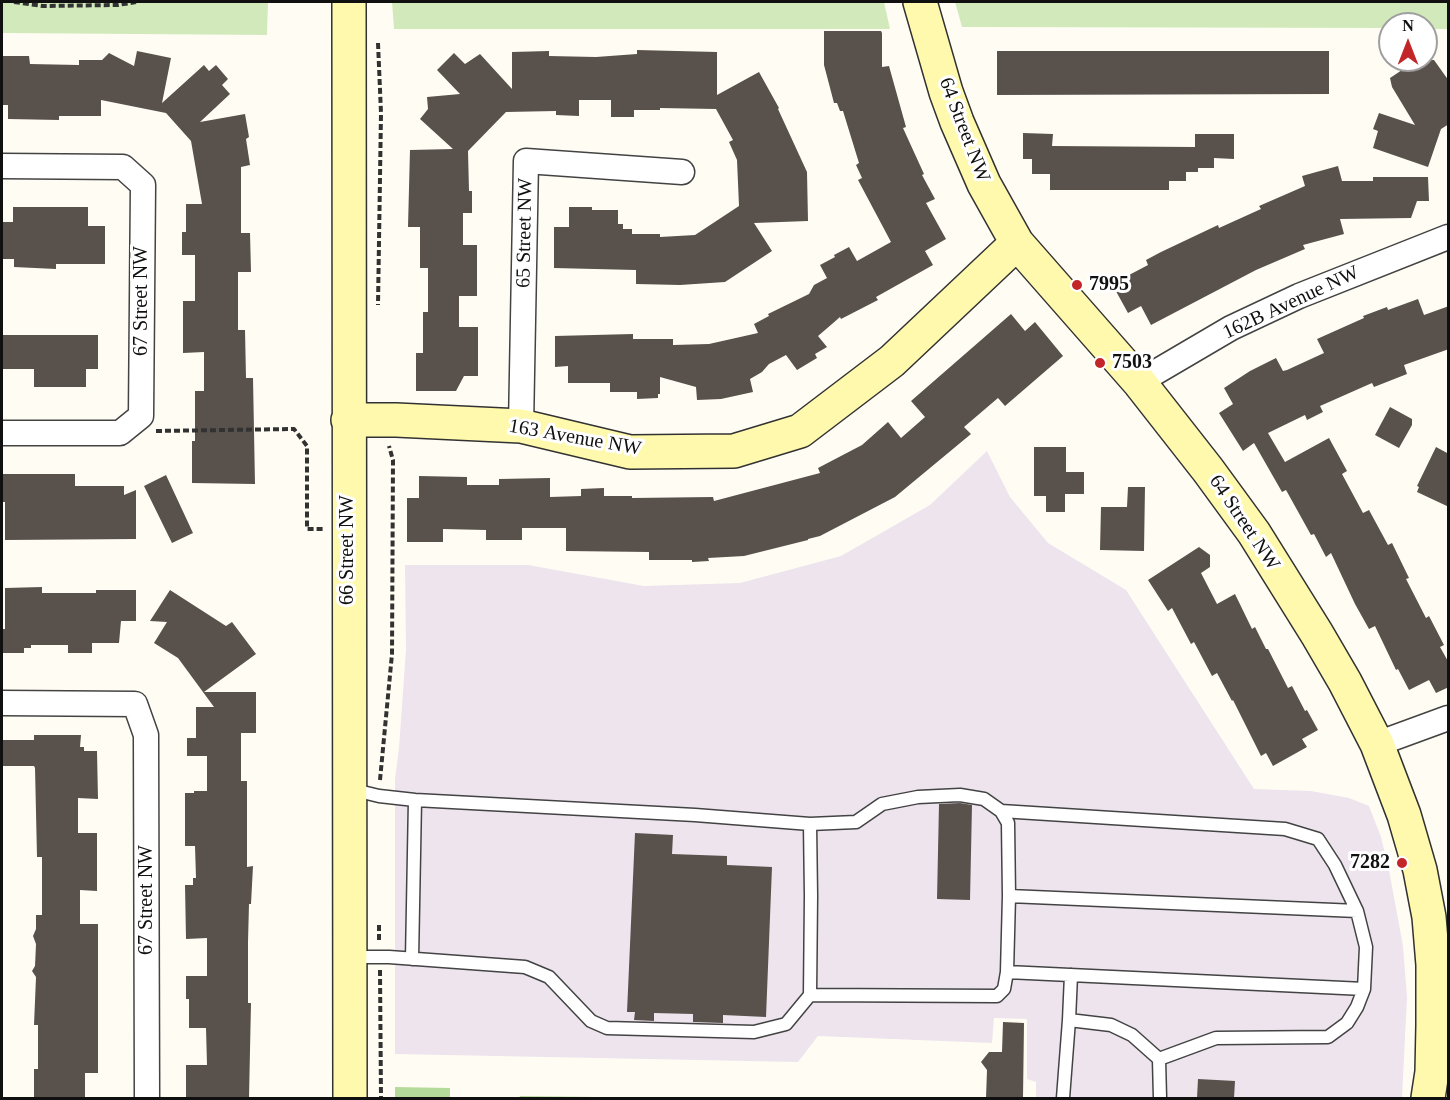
<!DOCTYPE html>
<style>
body{margin:0}
#map{position:relative;width:1450px;height:1100px;overflow:hidden;background:#fffdf3;font-family:"Times New Roman",serif}
canvas{display:block}
.frame{position:absolute;inset:0;border:3px solid #101010;pointer-events:none}
.north{position:absolute;left:1378px;top:12px;width:60px;height:60px;box-sizing:border-box;background:#fff;border:2px solid #9f9f9f;border-radius:50%;rotate:0deg;font-size:16px;font-weight:700;line-height:24px;text-align:center;color:#101010}
.north::after{content:'';display:block;margin:auto;width:21px;height:27px;background:#c22628;clip-path:polygon(50% 0,100% 100%,50% 72%,0 100%)}
</style>
<div id="map">
<canvas width="1450" height="1100"></canvas>
<div class="frame"></div>
<div class="north">N</div>
</div>
<script>
const context = document.querySelector('canvas').getContext('2d');
context.lineJoin = 'round';
function fillPath(path, color) {
  context.fillStyle = color;
  context.fill(path, 'evenodd');
}
function shape(rows) {
  const path = new Path2D();
  for (const r of rows) {
    path.moveTo(r[0], r[1]);
    for (let i = 2; i < r.length; i += 2) path.lineTo(r[i], r[i + 1]);
  }
  return path;
}
function strokePath(path, color, width, dash) {
  context.strokeStyle = color;
  context.lineWidth = width;
  context.lineCap = dash ? 'butt' : 'round';
  context.setLineDash(dash || []);
  context.stroke(path);
}
function drawText(font, color, halo, rows, align = 'center') {
  context.font = font + ' "Times New Roman",serif';
  context.lineWidth = 6;
  context.setLineDash([]);
  context.textBaseline = 'middle';
  context.strokeStyle = halo;
  context.fillStyle = color;
  for (const [text, x, y, turn = 0] of rows) {
    context.save();
    context.translate(x, y);
    context.rotate((+turn || 0) * Math.PI / 180);
    context.textAlign = isNaN(turn) ? turn : align;
    if (halo) context.strokeText(text, 0, 0);
    context.fillText(text, 0, 0);
    context.restore();
  }
}
fillPath(shape([
 [987,451,1010,497,1048,543,1126,590,1254,789,1311,791,1349,798,1369,806,1381,837,1389,870,1403,946,1407,997,1402,1098,1036,1098,1036,1082,1027,1079,1027,1019,994,1018,992,1043,818,1036,798,1062,395,1054,395,779,399,748,406,649,405,565,528,565,644,586,740,583,841,556,930,505]
]), '#ede4ee');
fillPath(shape([
 [2,2,268,2,267,35,2,33],
 [392,2,884,2,890,29,394,29],
 [955,2,1448,2,1448,29,1426,29,1426,24,1390,24,1390,28,962,27]
]), '#d2eabb');
fillPath(shape([
 [395,1087,450,1088,450,1098,395,1098],
 [520,1096,678,1098,519,1098]
]), '#b5db9a');
fillPath(shape([
 [824,31,881,31,882,33,882,67,889,66,906,127,903,128,924,174,922,175,935,199,926,203,946,239,925,251,933,265,876,297,878,300,841,319,840,317,832,324,818,336,827,347,815,354,817,358,797,370,786,355,769,364,762,372,750,379,753,392,721,399,697,400,696,387,660,377,660,394,658,394,658,398,637,399,637,392,610,392,610,383,568,383,568,366,555,367,555,336,633,334,633,339,673,339,673,345,709,344,758,333,754,324,769,316,768,314,809,294,814,285,827,278,820,265,835,257,834,255,849,247,857,261,891,242,858,180,862,178,856,165,859,163,843,111,840,111,837,103,834,103,824,65],
 [637,50,717,52,717,95,759,72,779,108,778,109,807,172,808,221,754,223,772,251,725,282,680,285,636,284,636,270,554,268,554,227,569,227,569,207,592,207,592,210,618,210,618,224,623,224,623,229,632,229,632,234,660,234,660,237,695,235,739,206,737,160,729,142,733,140,716,109,660,108,660,110,634,110,634,117,611,117,611,100,579,100,579,116,556,115,556,111,506,112,468,151,469,191,472,191,472,213,463,213,463,245,477,245,477,296,459,296,459,327,478,327,478,376,464,376,456,391,416,391,416,353,423,353,423,312,428,312,428,268,420,268,420,227,408,227,410,150,453,149,420,119,428,109,427,97,460,94,437,70,454,53,465,64,480,54,512,89,512,52,549,51,549,56,596,57,637,54],
 [137,51,171,58,162,103,204,65,209,71,216,65,228,79,222,85,230,94,200,122,245,114,249,137,246,139,250,165,241,167,241,233,250,233,251,272,238,272,238,330,245,330,246,378,253,378,255,484,192,483,192,441,195,441,195,391,204,391,204,352,183,353,183,301,195,301,195,255,182,255,182,232,186,232,186,204,202,204,191,141,166,113,101,100,101,116,59,116,59,120,8,119,8,105,2,105,2,56,29,56,30,64,79,65,79,60,102,60,109,53,134,66],
 [997,51,1329,51,1329,94,997,95],
 [1413,60,1434,60,1449,81,1449,124,1441,129,1428,167,1373,148,1378,131,1373,129,1379,113,1415,125,1392,87,1390,78,1411,64],
 [1023,133,1053,134,1052,146,1195,147,1195,134,1234,134,1234,159,1214,158,1214,168,1198,168,1198,172,1186,172,1186,181,1169,181,1169,190,1050,190,1050,174,1032,174,1032,159,1023,159],
 [1338,166,1342,181,1373,181,1373,177,1428,177,1429,201,1417,201,1411,218,1340,219,1344,234,1303,245,1305,249,1256,270,1151,325,1141,306,1128,313,1112,284,1148,265,1146,260,1161,252,1218,225,1219,228,1261,209,1259,206,1305,186,1302,176],
 [13,207,88,207,88,226,105,226,105,264,56,264,56,269,14,267,14,259,2,259,2,222,13,222],
 [1418,299,1424,315,1449,306,1449,349,1404,365,1407,374,1374,387,1372,383,1320,406,1323,412,1307,420,1305,415,1268,433,1285,462,1329,438,1347,471,1342,474,1363,513,1369,510,1388,545,1392,543,1409,578,1406,579,1426,618,1429,616,1444,645,1440,647,1449,663,1449,687,1436,693,1429,680,1409,690,1398,669,1396,670,1375,626,1369,629,1355,604,1331,553,1326,557,1314,534,1311,535,1286,490,1282,492,1254,443,1243,451,1219,413,1233,404,1224,388,1250,371,1276,358,1283,371,1287,370,1324,353,1317,339,1364,318,1363,316,1387,307,1388,310],
 [1011,314,1025,331,1035,322,1063,356,1005,406,998,398,964,427,971,434,895,497,820,536,808,539,808,540,744,556,708,558,709,561,692,562,692,560,649,560,649,552,566,551,566,528,522,528,522,540,486,540,486,530,443,529,443,542,407,542,407,498,419,498,419,476,467,477,467,485,499,485,499,479,550,478,550,497,581,496,581,489,604,488,604,496,632,496,632,498,713,497,714,501,820,473,818,468,862,445,888,422,901,438,925,417,911,401],
 [2,335,98,335,98,369,86,369,86,387,34,387,34,369,2,369],
 [1390,407,1412,419,1412,425,1399,448,1375,435],
 [1034,447,1066,447,1066,472,1084,472,1084,494,1065,494,1065,512,1046,512,1046,496,1034,496],
 [1436,447,1449,454,1449,507,1417,492,1419,487,1417,486],
 [2,474,75,474,75,486,124,486,124,495,136,490,136,539,5,540,5,502,2,502],
 [166,475,193,533,172,543,144,486],
 [1128,487,1145,487,1144,551,1100,550,1101,507,1127,507],
 [1199,547,1210,555,1210,567,1201,573,1217,604,1235,594,1252,629,1255,627,1266,649,1268,649,1288,688,1292,686,1305,711,1307,710,1318,730,1302,739,1307,747,1273,766,1266,753,1261,756,1233,700,1232,701,1217,673,1212,676,1194,642,1191,644,1172,608,1168,611,1148,580],
 [42,587,42,593,96,593,96,590,136,590,136,621,121,621,119,643,92,643,92,653,68,653,68,645,31,645,31,648,24,648,24,653,2,653,2,629,5,629,5,588],
 [170,590,226,626,232,622,256,654,204,692,256,692,256,733,241,733,241,781,247,781,247,867,253,866,251,904,249,904,248,942,248,1003,251,1003,249,1098,186,1098,186,1065,207,1065,206,1028,189,1028,189,999,186,999,186,976,207,976,207,938,186,939,185,885,193,885,193,878,196,878,195,846,185,846,185,793,194,793,194,791,207,791,207,756,187,756,187,738,196,738,196,707,214,707,178,658,154,643,167,622,150,621],
 [34,735,81,735,80,747,84,747,84,751,97,751,98,799,78,798,78,833,97,833,97,891,80,890,80,924,98,924,98,1073,85,1073,85,1098,34,1098,34,1069,38,1069,38,1025,34,1025,36,977,32,971,35,966,36,944,33,936,36,929,36,915,42,915,42,857,37,857,35,768,34,766,2,766,2,740,34,740],
 [960,803,972,805,970,900,937,899,939,804],
 [635,833,673,835,672,854,727,856,727,865,772,867,766,1017,723,1015,723,1023,693,1022,693,1014,654,1013,654,1021,634,1020,635,1012,627,1012],
 [1003,1022,1024,1023,1023,1098,986,1098,987,1070,981,1062,989,1052,1002,1052],
 [1198,1079,1235,1081,1234,1098,1197,1098]
]), '#59514c');
const lane = shape([
 [350,789,379,796,415,800,695,815,810,824,811,896,810,995,786,1024,754,1032,607,1028,591,1021,549,977,525,967,389,957,352,957],
 [1001,811,1285,829,1318,839,1335,865,1357,911,1366,947,1364,989,1357,1007,1347,1023,1328,1037,1216,1038,1159,1059,1132,1035,1111,1025,1069,1020,1071,975],
 [1009,896,1357,911],
 [412,959,415,800],
 [1007,972,1364,989],
 [810,995,997,996,1004,989,1007,972,1009,896,1008,823,1001,811,984,799,960,795,918,797,882,804,856,822,810,824],
 [1159,1059,1160,1098],
 [1063,1098,1069,1020]
]);
const street = shape([
 [2,166,123,167,143,185,141,416,120,433,2,433],
 [1139,382,1231,328,1299,296,1448,237],
 [521,426,526,161,682,172],
 [2,703,135,704,146,735,147,1098],
 [1377,744,1448,718]
]);
const secondary = shape([
 [349,2,350,1098],
 [920,2,946,92,957,122,984,184,1017,243,1139,382,1208,470,1254,533,1317,634,1345,682,1377,744,1404,815,1420,870,1429,917,1433,965,1433,1025,1432,1072,1428,1098],
 [348,420,396,420,521,426,630,452,734,451,800,431,892,361,1017,243]
]);
strokePath(lane, '#434343', 15);
strokePath(street, '#434343', 27);
strokePath(secondary, '#323232', 36);
strokePath(shape([
 [14,2,43,6,118,5,136,2],
 [378,43,381,113,378,305],
 [156,431,294,429,307,446,307,529,323,529],
 [380,780,392,654,393,460,389,446],
 [379,925,379,942],
 [380,970,381,1098]
]), '#323232', 4, [6, 3]);
strokePath(lane, '#fff', 12);
strokePath(street, '#fff', 24);
strokePath(secondary, '#fff9ae', 33);
for (const [x, y, r, color] of [
 [1077,285,6,"#c22628"],
 [1100,363,6,"#c22628"],
 [1402,863,6,"#c22628"]
]) {
  const dot = new Path2D();
  dot.arc(x, y, r, 0, 2 * Math.PI);
  context.fillStyle = color;
  context.fill(dot);
  strokePath(dot, '#fff', 2);
}
drawText('20px', '#101010', '#fff', [
 ["64 Street NW",964,130,69],
 ["65 Street NW",525,233,-89],
 ["67 Street NW",142,301,-90],
 ["162B Avenue NW",1291,303,-25],
 ["163 Avenue NW",575,438,10],
 ["64 Street NW",1244,523,56],
 ["66 Street NW",348,550,-90],
 ["67 Street NW",147,900,-90]
]);
drawText('bold 20px', '#101010', '#fff', [
 ["7995",1089,285],
 ["7503",1112,363],
 ["7282",1390,863,"right"]
], 'left');
</script>
